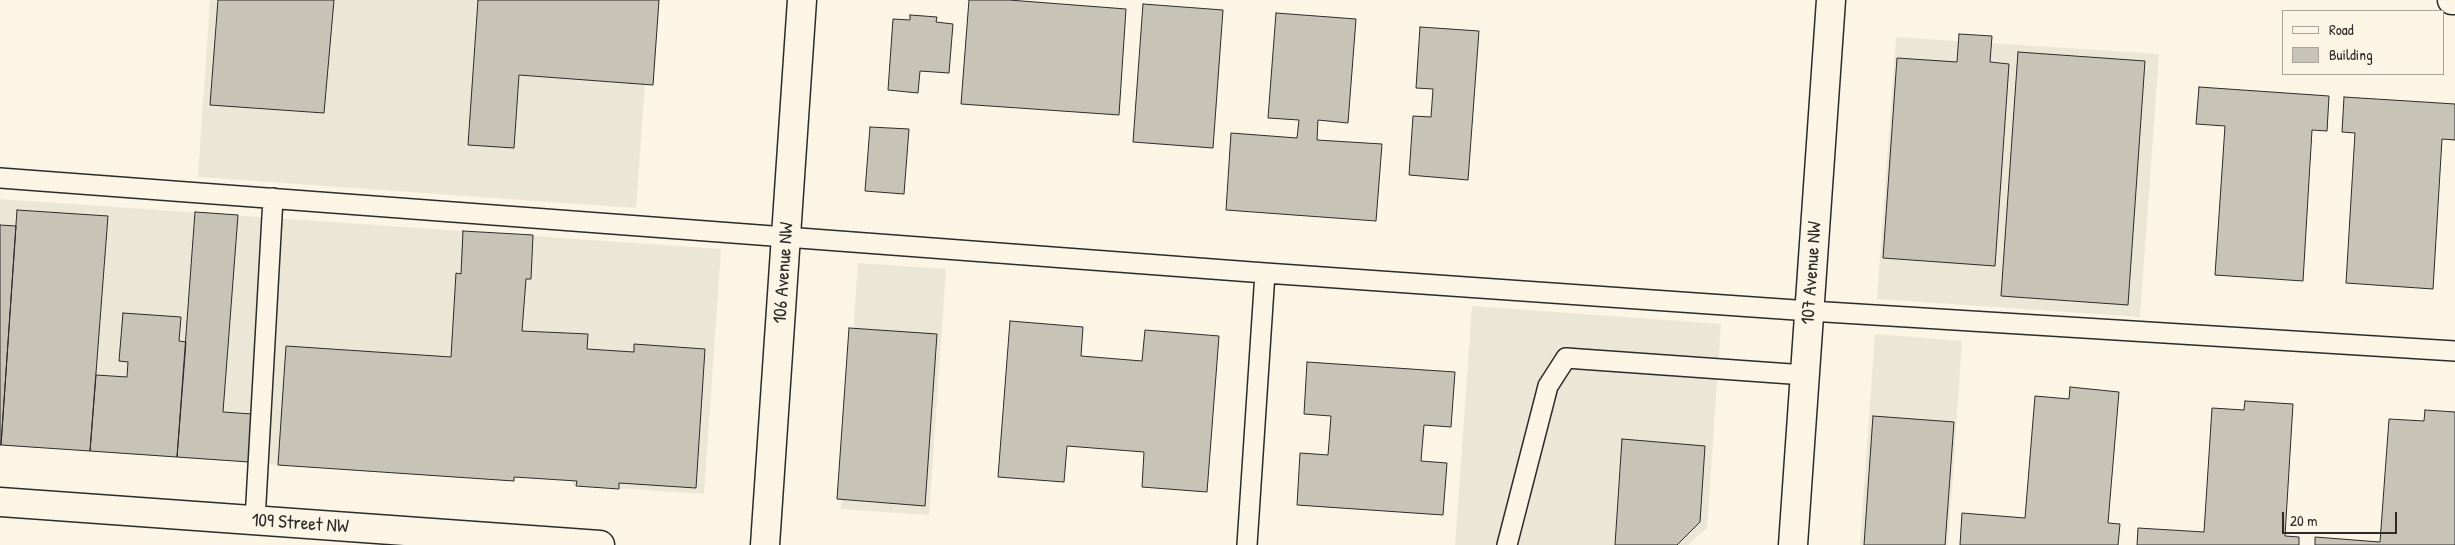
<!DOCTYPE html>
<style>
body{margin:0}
#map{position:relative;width:2455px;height:545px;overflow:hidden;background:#fcf5e5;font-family:"Patrick Hand",sans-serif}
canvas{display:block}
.legend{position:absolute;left:2282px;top:10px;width:162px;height:65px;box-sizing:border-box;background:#fcf5e5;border:1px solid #a8a49b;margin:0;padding:6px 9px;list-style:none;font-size:15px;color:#2b2b2b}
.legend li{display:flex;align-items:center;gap:10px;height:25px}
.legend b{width:25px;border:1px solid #a8a49b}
.scale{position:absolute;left:2282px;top:512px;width:115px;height:22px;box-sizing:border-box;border:2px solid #2b2b2b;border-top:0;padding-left:6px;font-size:15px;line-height:18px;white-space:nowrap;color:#2b2b2b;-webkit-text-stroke:4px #fcf5e5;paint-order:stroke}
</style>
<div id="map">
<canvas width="2455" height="545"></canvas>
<ul class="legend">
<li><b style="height:6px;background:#fcf5e5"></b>Road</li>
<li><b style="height:14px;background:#c8c3b7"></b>Building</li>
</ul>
<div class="scale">20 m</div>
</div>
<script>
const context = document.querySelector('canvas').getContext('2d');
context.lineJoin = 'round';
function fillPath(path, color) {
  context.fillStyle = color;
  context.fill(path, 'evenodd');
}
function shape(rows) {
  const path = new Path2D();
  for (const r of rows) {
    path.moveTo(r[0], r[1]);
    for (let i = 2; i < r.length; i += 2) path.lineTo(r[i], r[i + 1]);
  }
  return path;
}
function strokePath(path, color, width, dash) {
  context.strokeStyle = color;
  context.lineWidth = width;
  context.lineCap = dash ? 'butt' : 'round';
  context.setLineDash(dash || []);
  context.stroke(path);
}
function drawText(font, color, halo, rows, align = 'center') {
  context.font = font + ' "Patrick Hand",sans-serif';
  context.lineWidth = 4.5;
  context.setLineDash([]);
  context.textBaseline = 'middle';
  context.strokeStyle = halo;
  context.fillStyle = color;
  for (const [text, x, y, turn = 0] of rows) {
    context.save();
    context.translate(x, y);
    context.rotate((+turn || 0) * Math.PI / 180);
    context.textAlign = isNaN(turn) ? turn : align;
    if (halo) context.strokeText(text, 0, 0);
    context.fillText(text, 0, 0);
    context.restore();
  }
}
fillPath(shape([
 [210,0,651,0,636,208,198,177],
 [1896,37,2159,54,2140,317,1877,299],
 [0,199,721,249,704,494,572,485,573,480,512,476,511,481,0,445],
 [858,263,946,269,929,515,841,509],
 [1472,306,1721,324,1707,528,1688,545,1455,545],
 [1875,334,1962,341,1948,545,1860,545]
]), '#ece6d7');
const building = shape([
 [218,0,334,0,324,113,210,105,218,0],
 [478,0,659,0,653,85,519,75,514,148,468,145,478,0],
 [969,0,1009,0,1126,9,1119,115,961,104,969,0],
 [1143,4,1223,10,1213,148,1133,142,1143,4],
 [1276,13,1356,19,1348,123,1318,120,1317,140,1382,144,1376,221,1226,210,1231,133,1297,138,1299,120,1268,118,1276,13],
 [910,15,937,17,936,22,953,24,949,73,920,71,918,93,888,90,893,19,910,20,910,15],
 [1420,27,1479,31,1468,180,1409,175,1413,116,1431,117,1433,89,1416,88,1420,27],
 [1959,34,1992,36,1990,62,2009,64,1995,266,1883,258,1897,58,1957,62,1959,34],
 [2018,52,2145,61,2128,305,2001,296,2018,52],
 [2199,87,2329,96,2327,131,2312,130,2303,281,2215,275,2225,126,2196,124,2199,87],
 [2344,97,2455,104,2455,140,2442,139,2433,289,2346,283,2355,133,2342,132,2344,97],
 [870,127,909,129,904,194,865,191,870,127],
 [17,210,108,216,90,451,1,445,17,210],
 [195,212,238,215,223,412,252,414,249,462,177,457,195,212],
 [0,225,16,226,1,445,0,445,0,225],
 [463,231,533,235,531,279,526,279,522,331,588,334,587,349,634,352,634,344,705,349,696,488,619,483,619,489,576,486,577,481,514,477,514,481,278,465,286,346,451,357,456,273,461,274,463,231],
 [123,313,181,317,179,341,186,342,177,457,90,451,96,375,127,377,128,362,119,361,123,313],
 [1010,321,1083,327,1081,356,1142,361,1145,330,1219,336,1207,492,1142,487,1144,452,1067,446,1064,482,998,477,1010,321],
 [849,328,937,334,925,506,837,499,849,328],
 [1307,362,1455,372,1451,427,1424,425,1421,461,1447,463,1443,515,1297,505,1300,453,1328,455,1331,416,1304,414,1307,362],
 [2070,387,2119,392,2108,523,2120,524,2118,545,1960,545,1962,513,2025,518,2035,396,2069,399,2070,387],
 [2245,401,2293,404,2285,536,2299,537,2299,545,2137,545,2138,528,2204,532,2212,408,2244,410,2245,401],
 [2425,410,2455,412,2455,545,2315,545,2315,537,2380,542,2389,419,2424,421,2425,410],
 [1873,416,1954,422,1945,545,1864,545,1873,416],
 [1622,439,1705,446,1700,522,1677,545,1615,545,1622,439]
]);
fillPath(building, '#c8c3b7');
strokePath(building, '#2b2b2b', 1);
const service = shape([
 [0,178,1265,273,1810,311,2455,351],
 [255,520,273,198],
 [1247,545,1265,273],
 [1507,545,1548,386,1566,358,1805,375]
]);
const minor = shape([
 [2452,0,2455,0]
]);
const tertiary = shape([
 [765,545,802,0]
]);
const secondary = shape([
 [0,502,600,545],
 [1793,545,1831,0]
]);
strokePath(service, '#2b2b2b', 22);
strokePath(minor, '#2b2b2b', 31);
strokePath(tertiary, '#2b2b2b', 31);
strokePath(secondary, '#2b2b2b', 31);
strokePath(service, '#fcf5e5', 19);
strokePath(minor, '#fcf5e5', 28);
strokePath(tertiary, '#fcf5e5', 28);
strokePath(secondary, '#fcf5e5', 28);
drawText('19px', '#2b2b2b', '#fcf5e5', [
 ["106 Avenue NW",784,273,-86],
 ["107 Avenue NW",1812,273,-86],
 ["109 Street NW",300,524,4]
]);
</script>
